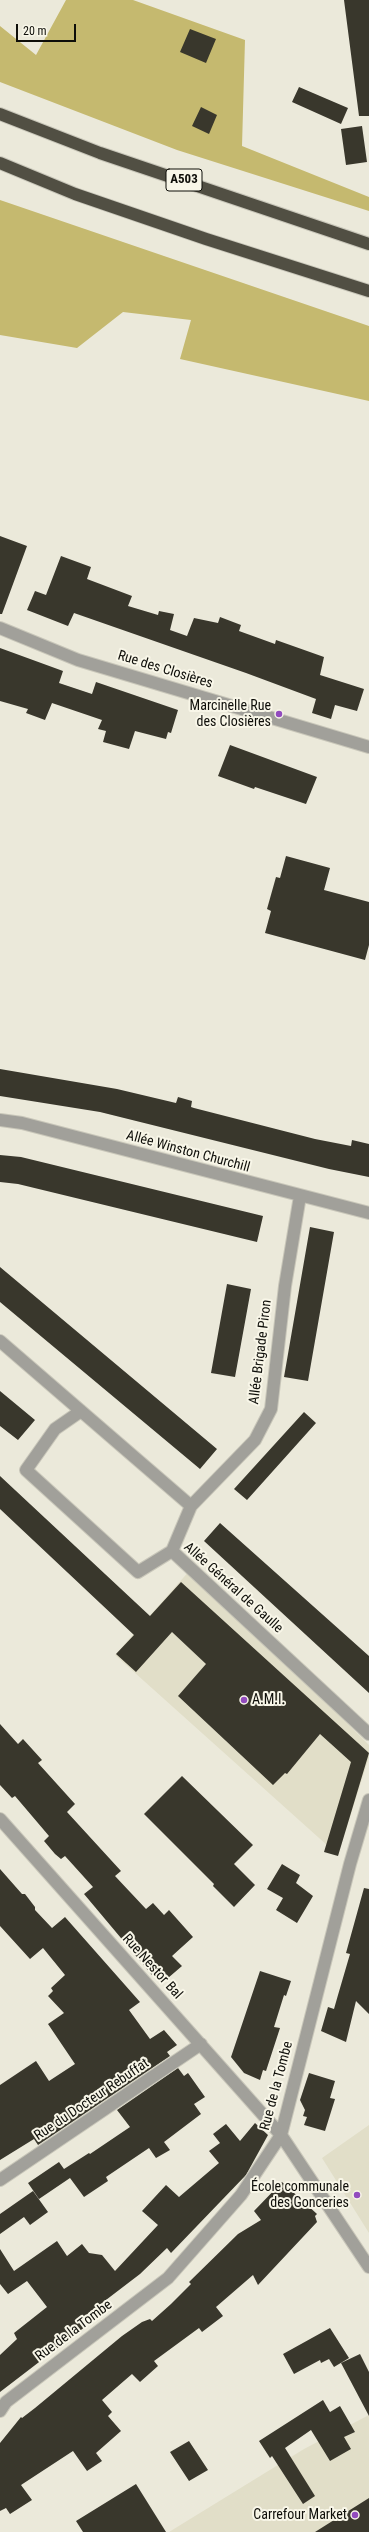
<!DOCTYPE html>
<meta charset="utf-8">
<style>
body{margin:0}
#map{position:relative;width:369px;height:2532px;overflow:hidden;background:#ebe9da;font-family:"Roboto Condensed",sans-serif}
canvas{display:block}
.scale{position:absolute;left:16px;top:24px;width:60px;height:18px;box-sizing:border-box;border:2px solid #0e0e09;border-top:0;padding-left:5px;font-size:12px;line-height:14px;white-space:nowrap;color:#0e0e09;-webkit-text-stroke:3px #f8f6e8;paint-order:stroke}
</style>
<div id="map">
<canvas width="369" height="2532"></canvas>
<div class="scale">20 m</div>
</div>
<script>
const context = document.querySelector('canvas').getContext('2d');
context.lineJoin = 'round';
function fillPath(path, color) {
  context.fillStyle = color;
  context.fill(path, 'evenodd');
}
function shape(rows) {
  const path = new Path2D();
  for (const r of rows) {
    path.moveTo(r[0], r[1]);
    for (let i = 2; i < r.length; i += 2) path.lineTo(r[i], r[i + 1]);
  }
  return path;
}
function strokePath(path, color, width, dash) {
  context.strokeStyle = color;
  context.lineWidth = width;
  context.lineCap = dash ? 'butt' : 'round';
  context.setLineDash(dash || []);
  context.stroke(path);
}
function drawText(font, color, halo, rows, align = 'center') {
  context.font = font + ' "Roboto Condensed",sans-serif';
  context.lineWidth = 4;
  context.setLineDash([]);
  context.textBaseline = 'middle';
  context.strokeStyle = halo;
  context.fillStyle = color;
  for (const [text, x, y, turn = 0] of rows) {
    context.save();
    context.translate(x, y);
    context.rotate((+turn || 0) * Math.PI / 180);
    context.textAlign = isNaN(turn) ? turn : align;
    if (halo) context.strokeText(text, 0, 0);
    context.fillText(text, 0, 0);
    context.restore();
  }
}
fillPath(shape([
 [191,1569,369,1745,369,1757,338,1855,115,1655],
 [369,2125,369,2233,322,2158],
 [369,2415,369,2532,169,2532,304,2449]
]), '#e1dec8');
fillPath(shape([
 [66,0,133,0,245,40,242,146,369,197,369,211,177,150,0,82,0,26,36,55],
 [0,200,369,326,369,401,180,359,191,320,123,312,77,348,0,335]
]), '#c5b96f');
fillPath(shape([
 [344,0,369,0,369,116,359,116],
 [190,29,216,39,206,63,180,52],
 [299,87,348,108,341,124,292,102],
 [201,107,217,115,209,134,192,126],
 [362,126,367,162,346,165,341,129],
 [0,536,27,546,2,614,0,614],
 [61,556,91,567,87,579,132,596,128,606,158,615,159,611,174,614,170,630,187,636,194,618,218,623,220,617,241,625,239,631,275,644,276,640,324,657,320,675,364,689,357,711,335,705,331,719,312,713,316,699,246,673,74,613,68,626,27,610,35,591,46,595],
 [0,648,63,671,59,683,92,694,96,682,178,710,171,733,168,732,166,739,135,731,129,749,103,742,106,731,98,729,102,720,52,703,45,720,26,713,28,709,0,701],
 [230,745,317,777,306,804,255,787,254,789,218,776],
 [286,856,330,868,324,890,369,902,369,945,365,960,265,933,271,911,267,909,276,877,280,878],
 [0,1069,117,1089,176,1103,178,1097,192,1101,191,1107,194,1108,315,1139,351,1146,352,1140,369,1144,369,1177,329,1169,100,1112,0,1096],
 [0,1155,21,1157,263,1216,257,1242,18,1184,0,1182],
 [310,1227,334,1232,308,1381,284,1377],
 [0,1267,217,1449,200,1469,0,1302],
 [227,1284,251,1289,235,1377,211,1373],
 [0,1391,35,1420,18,1440,0,1426],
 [304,1412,316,1423,247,1500,234,1489],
 [0,1476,150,1616,181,1582,369,1753,338,1856,324,1852,351,1762,320,1734,287,1774,285,1773,273,1785,178,1696,206,1664,172,1632,136,1672,116,1654,134,1635,0,1509],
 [220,1523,369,1656,369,1693,204,1541],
 [0,1724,18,1744,23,1739,42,1760,38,1763,75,1804,67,1812,121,1871,115,1876,146,1909,153,1903,164,1915,169,1910,193,1937,172,1956,182,1966,168,1978,159,1968,152,1975,84,1894,93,1887,65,1856,61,1859,55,1854,44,1841,49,1836,15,1796,12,1798,0,1785],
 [182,1776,253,1845,234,1864,255,1885,234,1907,213,1886,214,1884,144,1814],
 [282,1864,300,1875,296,1883,313,1896,297,1923,276,1910,283,1898,267,1889],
 [0,1869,22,1894,25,1894,35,1907,35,1910,52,1928,65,1917,140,2002,129,2010,150,2039,164,2030,177,2045,167,2052,170,2056,38,2145,34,2139,0,2160,0,2085,36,2061,49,2081,75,2064,48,2024,64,2013,48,1996,53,1991,51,1988,65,1975,43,1948,30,1959,0,1926],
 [364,1888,369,1889,369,2014,356,2001,346,2042,321,2031,328,2007,334,2009,338,1995,350,1954,346,1953],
 [260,1971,291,1981,286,1996,284,1995,274,2027,280,2028,266,2071,263,2070,260,2080,244,2073,231,2057],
 [178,2068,184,2076,188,2073,205,2097,194,2104,201,2114,164,2142,170,2150,156,2158,149,2148,106,2177,108,2181,84,2197,70,2178,39,2199,28,2183,59,2162,64,2169,89,2153,90,2154,130,2127,117,2110],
 [309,2073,335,2081,330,2098,335,2099,325,2131,304,2125,307,2117,303,2116,305,2110,300,2100],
 [255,2123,268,2135,246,2175,171,2253,167,2248,140,2274,85,2316,90,2323,0,2392,0,2355,17,2339,14,2333,47,2307,27,2281,8,2294,0,2284,0,2249,14,2271,57,2241,67,2256,82,2244,89,2253,102,2255,115,2271,158,2225,142,2211,166,2185,179,2197,219,2163,209,2151,220,2143,213,2134,226,2124,240,2141],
 [282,2182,317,2214,315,2216,317,2222,258,2285,253,2275,216,2307,223,2316,202,2332,199,2328,154,2361,158,2366,140,2382,132,2374,102,2400,112,2412,108,2416,121,2431,96,2453,102,2461,87,2471,73,2451,21,2485,32,2500,10,2514,6,2508,0,2511,0,2443,21,2417,22,2418,35,2408,122,2336,142,2322,150,2319,152,2321,171,2304,191,2284,189,2282,238,2234,261,2220,254,2211],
 [33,2191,48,2212,30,2225,24,2217,0,2234,0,2214],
 [330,2328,349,2358,334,2367,329,2359,321,2363,320,2360,294,2374,283,2354],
 [360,2354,369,2372,369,2416,341,2363],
 [323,2400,330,2412,340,2406,355,2432,344,2437,351,2449,330,2461,311,2430,285,2448,315,2496,303,2504,272,2456,270,2458,259,2441],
 [189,2441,208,2470,189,2481,170,2452],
 [136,2484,166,2532,83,2532,76,2521],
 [369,2498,369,2532,315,2532]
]), '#39372c');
const street = shape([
 [0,628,78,660,369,747],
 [0,1120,22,1123,369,1213],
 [0,1341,191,1506],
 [81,1411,55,1429,26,1470,138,1572,172,1551],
 [172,1551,191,1506,255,1440,271,1409,285,1286,300,1196],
 [172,1551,369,1734],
 [0,1819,281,2135,369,2267],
 [0,2180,201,2044],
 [0,2411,6,2402,168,2278,241,2195,281,2135,350,1864,369,1800]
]);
const highway = shape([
 [0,114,100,153,369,244],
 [0,163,75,194,206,239,369,291]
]);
strokePath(street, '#c8c6b9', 14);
strokePath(highway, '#c8c6b9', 14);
strokePath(street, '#a1a09a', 12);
strokePath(highway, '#514f43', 12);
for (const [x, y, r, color] of [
 [279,714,4,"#924bbe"],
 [244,1700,4,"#924bbe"],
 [357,2195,4,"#924bbe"],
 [355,2515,4,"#924bbe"]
]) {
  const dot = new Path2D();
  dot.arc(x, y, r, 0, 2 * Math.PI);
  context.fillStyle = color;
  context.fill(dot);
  strokePath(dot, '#f8f6e8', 1.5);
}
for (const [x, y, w] of [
 [184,180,36]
]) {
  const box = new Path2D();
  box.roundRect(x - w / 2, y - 11, w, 22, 3);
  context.fillStyle = '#f8f6e8';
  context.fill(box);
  strokePath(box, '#0e0e09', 1);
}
drawText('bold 13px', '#0e0e09', null, [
 ["A503",184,180]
]);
drawText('14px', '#0e0e09', '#f8f6e8', [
 ["Rue des Closières",165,670,17],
 ["Allée Winston Churchill",188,1152,15],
 ["Allée Brigade Piron",261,1352,-83],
 ["Allée Général de Gaulle",233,1588,42],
 ["Rue Nestor Bal",152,1967,48],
 ["Rue de la Tombe",277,2086,-75],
 ["Rue du Docteur Rebuffat",92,2100,-34],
 ["Rue de la Tombe",74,2331,-37]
]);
drawText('14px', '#0e0e09', '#f8f6e8', [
 ["Marcinelle Rue",271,706],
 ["des Closières",271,722],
 ["A.M.I.",252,1700,"left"],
 ["École communale",349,2187],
 ["des Gonceries",349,2203],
 ["Carrefour Market",347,2515]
], 'right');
</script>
